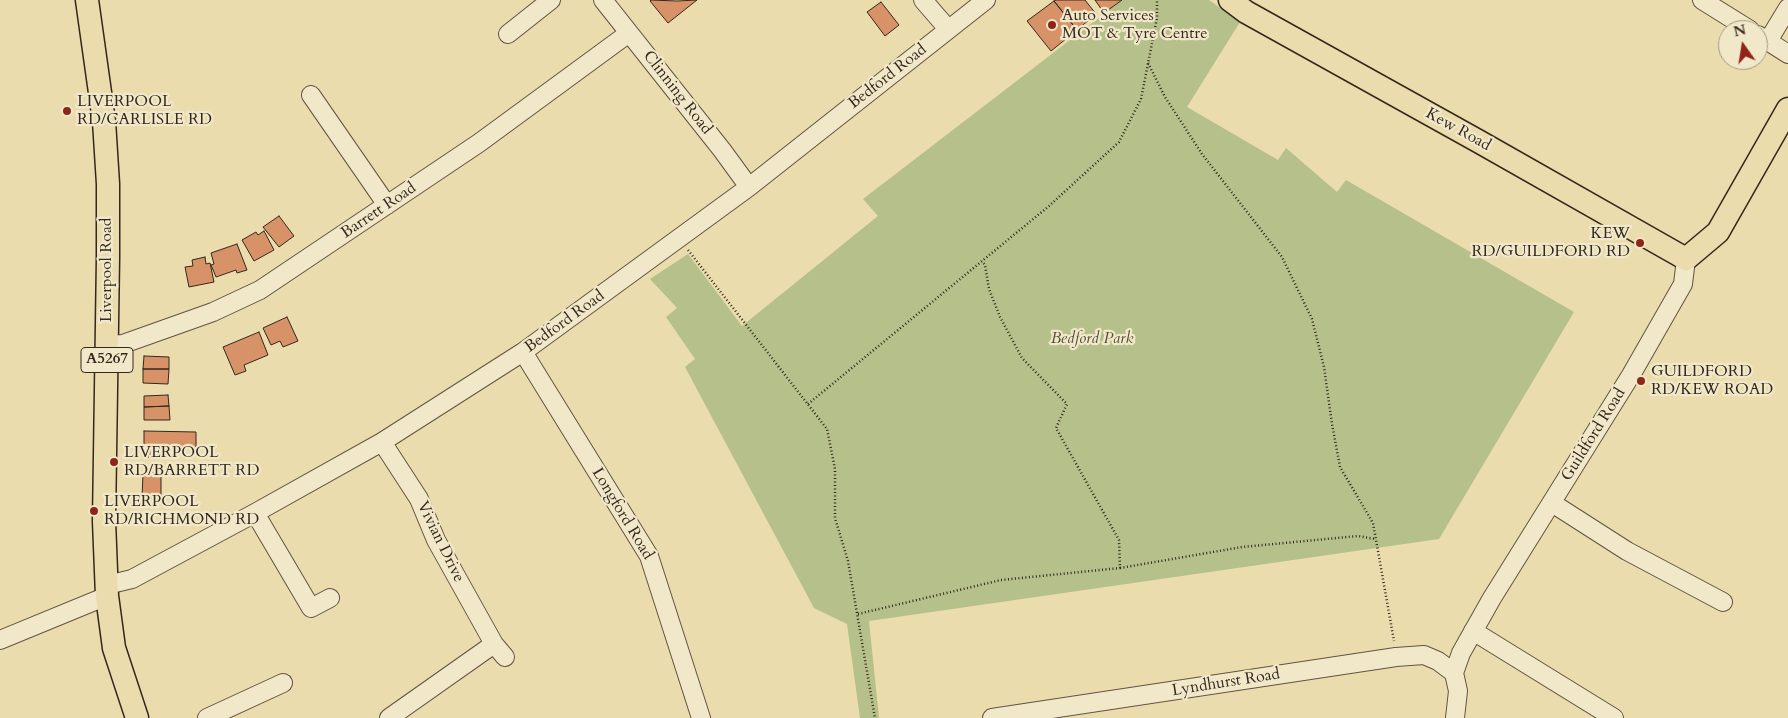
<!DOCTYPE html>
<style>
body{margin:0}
#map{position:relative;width:1788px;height:718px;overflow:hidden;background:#eadcac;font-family:Cardo,serif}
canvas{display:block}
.north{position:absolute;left:1718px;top:20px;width:50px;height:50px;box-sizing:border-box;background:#f1e8c9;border:1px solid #a59b85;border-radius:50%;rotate:347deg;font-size:14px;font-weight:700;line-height:20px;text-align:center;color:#34271e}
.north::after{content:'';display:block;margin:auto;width:18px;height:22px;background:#8f2418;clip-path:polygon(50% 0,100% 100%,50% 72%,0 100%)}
</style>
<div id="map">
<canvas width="1788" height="718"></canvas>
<div class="north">N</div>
</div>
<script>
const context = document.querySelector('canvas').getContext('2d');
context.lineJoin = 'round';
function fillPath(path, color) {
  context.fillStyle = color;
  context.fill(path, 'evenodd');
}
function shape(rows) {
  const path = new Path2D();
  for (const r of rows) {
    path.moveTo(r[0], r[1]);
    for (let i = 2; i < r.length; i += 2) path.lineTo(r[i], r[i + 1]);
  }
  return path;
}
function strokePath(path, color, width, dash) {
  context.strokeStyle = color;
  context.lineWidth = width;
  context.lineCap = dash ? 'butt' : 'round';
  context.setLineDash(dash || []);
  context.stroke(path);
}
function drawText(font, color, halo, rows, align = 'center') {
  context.font = font + ' Cardo,serif';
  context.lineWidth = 4.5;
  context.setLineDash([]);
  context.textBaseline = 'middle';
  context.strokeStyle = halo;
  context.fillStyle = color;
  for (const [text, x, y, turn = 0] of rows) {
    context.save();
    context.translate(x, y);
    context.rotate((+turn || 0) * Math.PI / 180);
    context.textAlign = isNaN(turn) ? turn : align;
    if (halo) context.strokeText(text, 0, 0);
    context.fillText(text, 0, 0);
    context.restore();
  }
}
fillPath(shape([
 [1122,0,1209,0,1240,22,1187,107,1278,160,1286,148,1337,192,1346,180,1574,312,1439,539,869,621,879,718,860,718,847,624,814,608,685,367,695,359,666,317,677,308,650,279,688,254,742,326,878,216,863,199]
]), '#b5c08a');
const building = shape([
 [651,0,677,1,697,0,668,23,650,1,651,0],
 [1056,0,1085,0,1096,14,1077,30,1054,1,1056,0],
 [1095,0,1122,0,1104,13,1095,0],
 [1054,1,1077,30,1051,51,1027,21,1054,1],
 [881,2,899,25,885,36,867,12,881,2],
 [279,216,294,236,279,247,263,227,279,216],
 [264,231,274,250,254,261,242,240,256,232,258,235,264,231],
 [237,244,247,270,237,273,236,270,216,277,211,265,214,264,211,253,237,244],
 [205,257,206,264,210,263,214,282,189,287,185,267,193,266,192,260,205,257],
 [287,317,298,341,283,347,280,341,271,345,263,328,287,317],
 [259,332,268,355,244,365,246,371,235,375,223,347,259,332],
 [144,356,169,357,169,369,143,369,144,356],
 [143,369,169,369,168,384,143,383,143,369],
 [168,395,169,406,144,407,144,396,168,395],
 [169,406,170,420,144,420,144,407,169,406],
 [144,431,196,432,196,448,168,447,168,457,144,457,144,431],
 [143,473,161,473,161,499,142,498,143,473]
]);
fillPath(building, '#d79367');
strokePath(building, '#34271e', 1);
const minor = shape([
 [603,0,722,150,749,187],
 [923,0,948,29],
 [1702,0,1750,30],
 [508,34,551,0],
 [1758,35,1788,54],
 [1768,41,1788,8],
 [311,95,387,205],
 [107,345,123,344,213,312,260,290,479,143,629,33],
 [523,352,649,556,701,718],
 [382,442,419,499,436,540,494,644,505,657],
 [1552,503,1627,551,1723,602],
 [255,513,311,608,330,598],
 [107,585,132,579,255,513,382,442,523,352,749,187,986,0],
 [1473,631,1614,718],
 [0,640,107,596],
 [207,718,283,683],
 [389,718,494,644],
 [992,718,1396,657,1424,655,1438,661,1454,673],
 [1455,718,1458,691,1454,673,1461,653,1492,598,1631,375,1683,284,1686,259]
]);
const major = shape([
 [87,0,104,121,108,184,108,257,104,521,107,596,114,648,137,718],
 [1230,0,1246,12,1478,141,1686,259,1718,232,1788,109]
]);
strokePath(minor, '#625442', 20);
strokePath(major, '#34271e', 25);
strokePath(shape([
 [1148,63,1165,97,1202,154,1282,257,1312,319,1324,367,1332,424,1340,467,1373,523,1394,641],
 [688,250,827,429,835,469,835,518,848,561,875,718],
 [808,404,1049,206,1119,142,1141,99,1157,18,1157,0],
 [1120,568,1242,547,1358,536,1375,539],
 [858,614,1001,580,1120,568,1119,540,1056,428,1067,404,1022,358,1000,317,989,289,985,265,982,261]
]), '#34271e', 2.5, [1, 2.5]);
strokePath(minor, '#f1e8c9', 18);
strokePath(major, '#eadcac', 22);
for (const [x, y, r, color] of [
 [1052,25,5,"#8f2418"],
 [67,111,5,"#8f2418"],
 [1640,243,5,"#8f2418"],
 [1641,381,5,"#8f2418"],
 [114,462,5,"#8f2418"],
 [94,511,5,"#8f2418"]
]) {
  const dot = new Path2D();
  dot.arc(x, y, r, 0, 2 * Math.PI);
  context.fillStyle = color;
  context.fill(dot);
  strokePath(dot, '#f1e8c9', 2);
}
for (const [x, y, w] of [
 [107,360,52]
]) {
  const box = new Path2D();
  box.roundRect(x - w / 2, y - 12.5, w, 25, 4);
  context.fillStyle = '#f1e8c9';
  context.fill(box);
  strokePath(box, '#34271e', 1);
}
drawText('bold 15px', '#34271e', null, [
 ["A5267",107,360]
]);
drawText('16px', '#34271e', '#f1e8c9', [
 ["Auto Services",1062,16],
 ["MOT & Tyre Centre",1062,34],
 ["LIVERPOOL",77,102],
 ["RD/CARLISLE RD",77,120],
 ["KEW",1630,234,"right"],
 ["RD/GUILDFORD RD",1630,252,"right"],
 ["GUILDFORD",1651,372],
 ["RD/KEW ROAD",1651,390],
 ["LIVERPOOL",124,453],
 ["RD/BARRETT RD",124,471],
 ["LIVERPOOL",104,502],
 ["RD/RICHMOND RD",104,520]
], 'left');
drawText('16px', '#34271e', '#f1e8c9', [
 ["Bedford Road",888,77,-38],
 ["Clinning Road",677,93,52],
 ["Kew Road",1458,130,29],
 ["Barrett Road",379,211,-34],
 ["Liverpool Road",107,270,-90],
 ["Bedford Road",565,322,-36],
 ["Guildford Road",1594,435,-58],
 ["Longford Road",622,514,59],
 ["Vivian Drive",440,542,64],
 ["Lyndhurst Road",1226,683,-9]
]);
drawText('italic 16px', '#544d39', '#f1e8c9', [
 ["Bedford Park",1092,339]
]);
</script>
